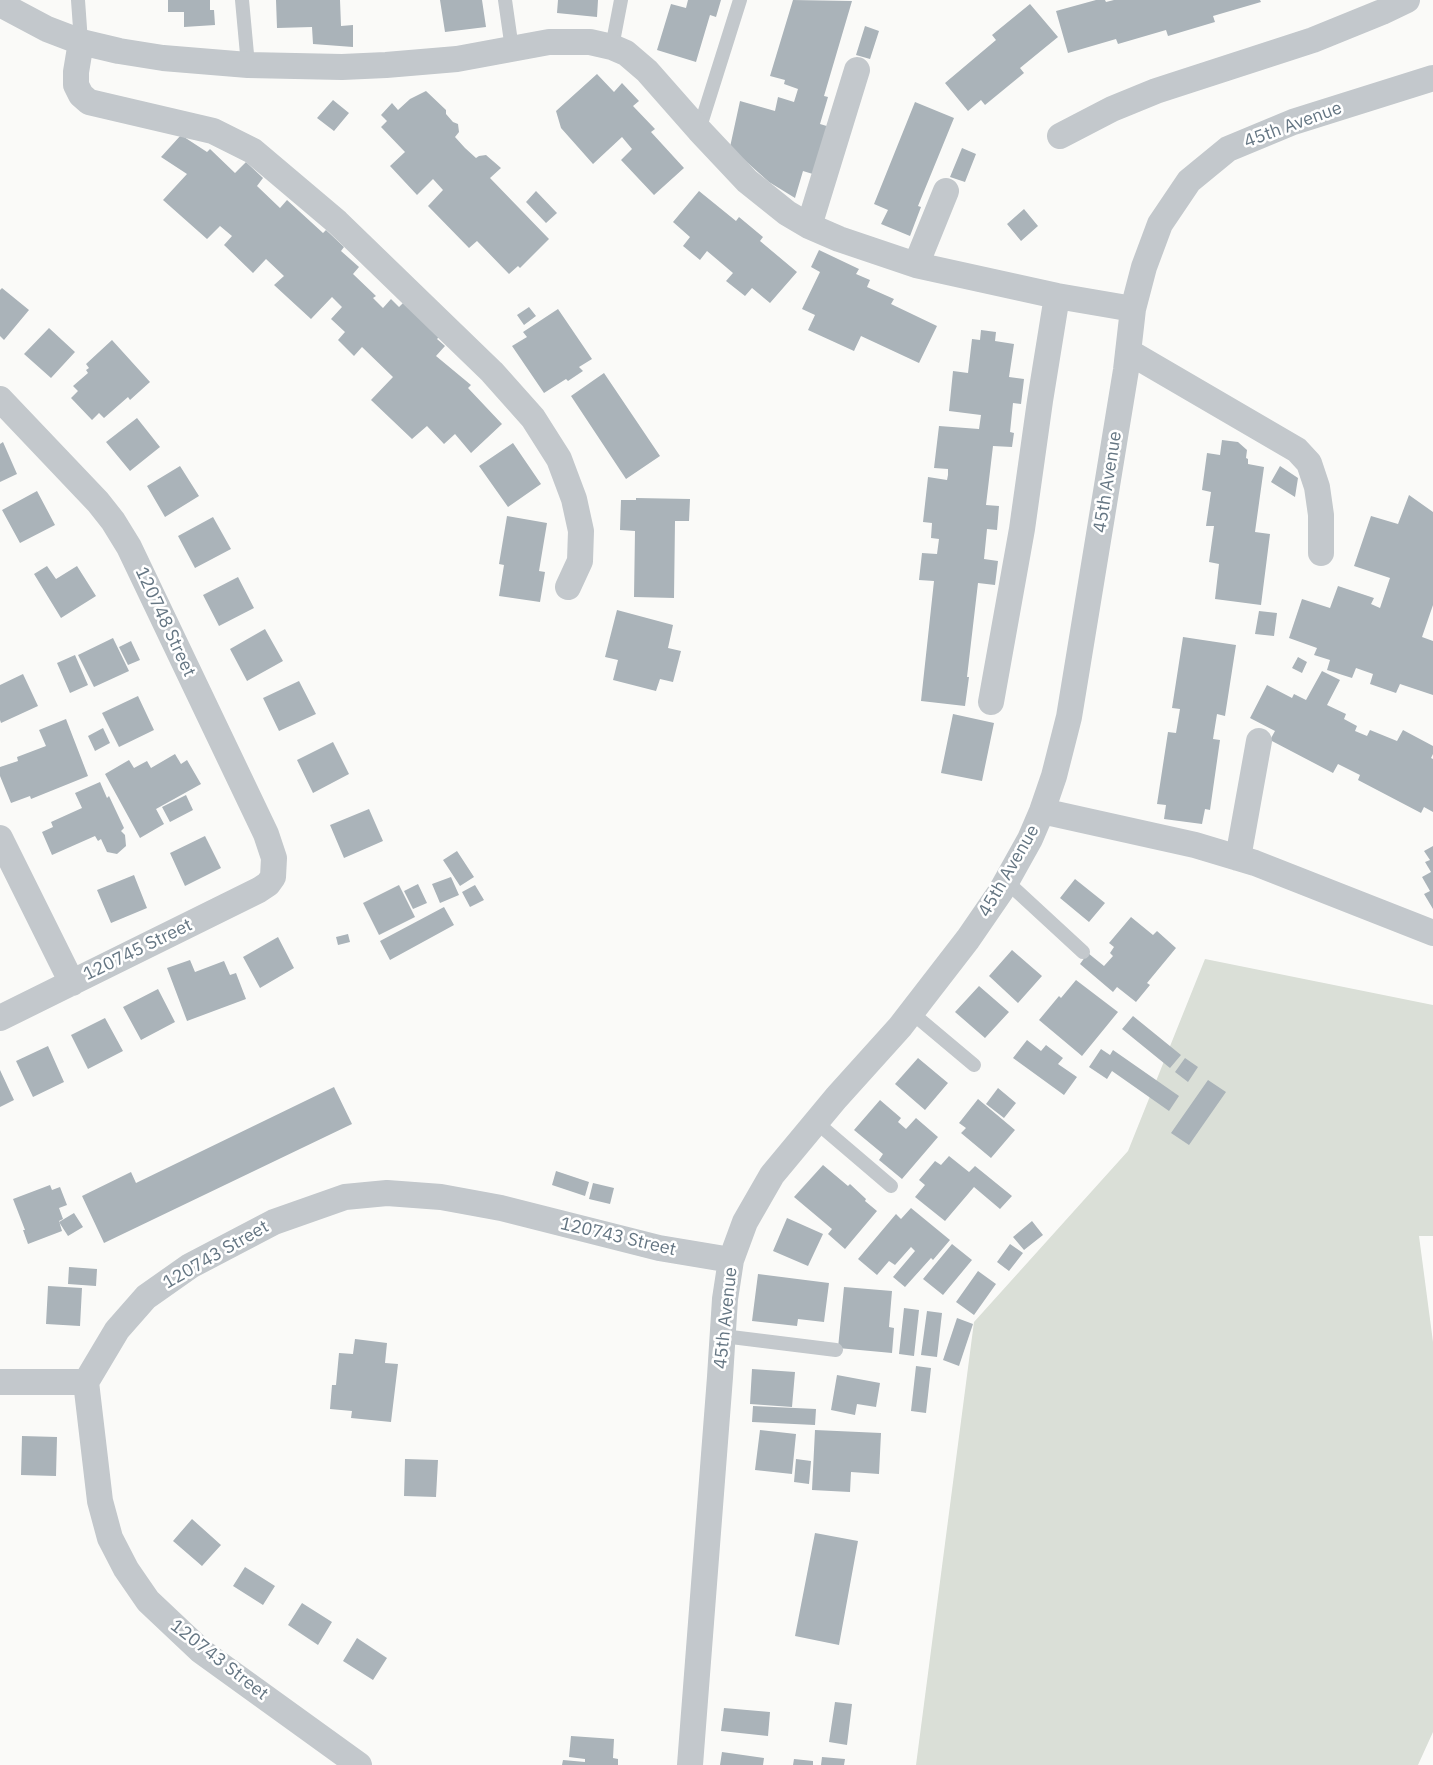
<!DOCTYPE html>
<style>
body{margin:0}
canvas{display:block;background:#fafaf8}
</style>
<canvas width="1433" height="1765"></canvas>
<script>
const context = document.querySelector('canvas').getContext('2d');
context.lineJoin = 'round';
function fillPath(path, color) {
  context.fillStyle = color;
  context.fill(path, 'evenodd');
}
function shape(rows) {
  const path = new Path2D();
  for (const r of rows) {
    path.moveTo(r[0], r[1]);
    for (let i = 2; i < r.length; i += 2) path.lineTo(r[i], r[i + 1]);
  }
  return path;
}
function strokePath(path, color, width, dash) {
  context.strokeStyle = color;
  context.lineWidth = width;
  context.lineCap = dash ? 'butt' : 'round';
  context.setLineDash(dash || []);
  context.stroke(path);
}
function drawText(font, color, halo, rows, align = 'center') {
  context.font = font + ' "IBM Plex Sans",sans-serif';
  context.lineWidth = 5;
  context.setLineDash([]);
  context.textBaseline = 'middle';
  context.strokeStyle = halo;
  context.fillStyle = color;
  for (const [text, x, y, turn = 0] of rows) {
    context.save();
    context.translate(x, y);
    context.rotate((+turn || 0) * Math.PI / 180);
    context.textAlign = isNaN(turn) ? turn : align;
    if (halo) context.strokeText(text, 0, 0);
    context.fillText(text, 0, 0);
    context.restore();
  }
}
fillPath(shape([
 [1205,959,1433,1005,1433,1236,1419,1236,1433,1342,1433,1732,1418,1765,916,1765,974,1322,1128,1151]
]), '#dadfd7');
fillPath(shape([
 [168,0,210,0,210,10,214,10,215,25,184,27,184,12,168,12],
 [276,0,340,0,341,26,353,25,353,47,313,44,312,27,277,28],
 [440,0,482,0,486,27,445,32],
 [558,0,598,0,597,17,557,13],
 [688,0,721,0,716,17,710,15,696,62,657,50,671,4,686,8],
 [793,0,852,1,824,96,828,97,820,124,830,127,816,175,803,171,795,198,769,182,730,147,740,101,775,111,778,97,794,102,798,89,784,84,785,80,770,76],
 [1096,0,1105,0,1106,2,1114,0,1260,0,1261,2,1213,16,1215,22,1168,36,1166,30,1118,44,1116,39,1068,53,1056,11],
 [1030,4,1058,37,1020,68,1024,73,985,105,981,100,968,111,945,83,996,40,992,35],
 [865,26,879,31,870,59,856,55],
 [597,74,614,92,622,83,639,101,633,106,655,129,651,132,684,168,654,195,621,160,632,149,622,137,593,164,561,128,556,111],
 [426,91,446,110,446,114,453,122,458,124,459,132,455,137,465,148,476,158,479,156,486,155,501,168,490,178,549,239,520,268,518,266,509,274,477,241,469,248,428,206,443,190,433,179,417,195,390,166,405,152,381,127,387,121,381,115,392,103,398,110,410,99],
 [333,100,349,113,334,131,317,118],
 [915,102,954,118,918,206,921,207,910,236,881,224,888,210,874,204],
 [181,135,207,152,210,149,235,173,246,162,263,178,257,186,280,208,287,200,323,233,326,230,344,247,341,251,359,267,353,274,376,296,373,298,383,308,391,299,399,307,405,301,441,335,437,339,445,346,436,356,471,385,468,388,502,424,471,453,455,434,444,444,427,426,412,439,371,400,393,377,362,347,354,356,338,340,345,332,331,319,342,307,332,297,311,319,274,285,284,276,266,259,253,273,224,245,232,236,220,226,207,239,163,200,187,174,161,157],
 [962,148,976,154,965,182,950,177],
 [536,191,557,213,546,223,526,202],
 [699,191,736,221,739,217,763,237,760,241,797,272,770,303,752,288,745,296,726,281,733,273,707,251,700,260,683,246,690,237,673,222],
 [1024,209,1038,226,1021,241,1007,224],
 [819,250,859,269,856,274,870,280,867,287,894,299,891,304,937,326,919,363,861,336,854,351,808,330,815,315,802,309,820,272,811,267],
 [2,288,29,310,4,340,0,336,0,290],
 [529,307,536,316,524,325,517,315],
 [558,309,592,359,579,367,583,371,568,381,566,379,544,393,512,346,527,337,523,332],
 [49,328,75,352,51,378,24,354],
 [981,330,996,332,995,341,1014,344,1009,377,1024,379,1021,404,1013,403,1010,432,1014,433,1012,447,993,446,986,505,999,506,997,530,987,529,984,559,998,561,995,585,978,583,967,677,969,677,965,706,921,701,934,581,919,580,922,553,937,554,939,539,931,538,932,523,923,522,928,477,947,480,948,475,948,469,934,468,939,426,979,429,981,415,949,411,953,371,968,373,972,339,980,340],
 [112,340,150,382,130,400,128,397,104,418,99,413,92,420,71,398,78,391,73,386,88,373,86,370,89,368,86,364],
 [604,373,660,456,626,479,571,396],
 [137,418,160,447,130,471,106,442],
 [1222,440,1238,442,1247,450,1246,458,1248,459,1248,464,1264,467,1255,532,1270,534,1261,605,1215,599,1219,564,1209,562,1214,526,1206,526,1211,492,1202,490,1207,453,1220,455],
 [3,442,17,474,0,482,0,444],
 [513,443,541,484,508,507,479,466],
 [180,466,199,496,165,517,147,486],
 [1280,466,1298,478,1295,497,1271,482],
 [37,491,55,525,20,543,2,510],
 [1409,495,1433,512,1433,605,1422,637,1433,641,1433,695,1400,684,1396,693,1370,684,1373,674,1356,668,1352,678,1327,670,1330,660,1314,655,1317,648,1289,638,1302,599,1330,608,1338,586,1374,598,1371,604,1380,608,1390,578,1354,566,1371,516,1398,524],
 [636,498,690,499,689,521,675,521,674,598,634,597,635,531,620,530,621,500,636,500],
 [507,516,547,523,539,571,545,572,540,602,499,596,504,565,499,564],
 [213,517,231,549,195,568,178,536],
 [47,566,56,579,77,566,96,596,61,618,34,574],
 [238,577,254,608,219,626,203,595],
 [617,610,673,625,668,648,681,651,673,682,660,679,656,691,613,680,618,660,605,657],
 [1259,611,1277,613,1274,636,1255,634],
 [265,629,283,661,247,681,230,649],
 [1183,637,1236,645,1225,716,1217,714,1213,739,1220,740,1210,810,1205,809,1202,824,1164,819,1166,805,1157,804,1168,732,1176,733,1180,709,1172,708],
 [113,638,129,671,94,687,78,655],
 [131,641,140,660,128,665,119,647],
 [75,655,88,685,70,693,57,663],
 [1298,657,1307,662,1302,673,1292,668],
 [1322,671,1340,680,1327,705,1346,714,1344,719,1357,726,1355,731,1367,736,1370,730,1397,741,1403,730,1433,746,1433,754,1431,758,1433,759,1433,812,1424,807,1421,813,1358,780,1360,775,1338,764,1333,773,1270,740,1275,731,1250,718,1267,685,1292,698,1294,694,1306,700],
 [23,674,38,706,1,723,0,720,0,685],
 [299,681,316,714,279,731,263,698],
 [138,696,154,730,119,747,102,713],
 [953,714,994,723,982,781,941,773],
 [66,719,88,776,31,799,30,796,11,803,0,776,0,767,18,761,17,757,46,746,39,730],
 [103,728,110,743,95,751,88,736],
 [333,742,349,774,313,793,297,760],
 [175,754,181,764,187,760,201,784,156,809,164,824,140,838,105,774,129,760,134,768,147,761,151,768],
 [100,782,107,798,109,796,124,828,121,831,125,835,126,846,117,854,107,852,101,839,98,841,95,836,52,855,42,832,53,827,51,822,82,808,75,793],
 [186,795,193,810,170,822,162,807],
 [369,809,383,841,344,858,330,825],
 [205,836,221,868,185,886,170,853],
 [1433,846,1433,909,1424,894,1430,891,1422,877,1431,872,1425,862,1430,860,1424,851],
 [457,851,474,877,460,886,443,860],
 [134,875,147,908,111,923,97,890],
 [451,877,459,895,440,903,432,884],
 [1075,879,1105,903,1089,922,1060,898],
 [418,884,427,903,413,909,404,891],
 [399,885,415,917,379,935,363,903],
 [475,885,484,900,470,907,462,892],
 [444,907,454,925,390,960,380,941],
 [1131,917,1153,935,1157,931,1176,948,1147,983,1150,985,1136,1002,1117,987,1113,992,1080,964,1088,953,1104,966,1113,956,1110,953,1114,947,1109,943],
 [348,934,350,942,338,945,336,937],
 [278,937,294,968,260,988,243,957],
 [1012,950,1042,976,1018,1003,989,976],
 [190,960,195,972,224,961,230,975,236,973,246,999,187,1021,167,968],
 [1076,980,1118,1012,1082,1056,1039,1020,1059,996,1061,998],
 [979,986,1009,1012,985,1038,955,1012],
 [158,989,175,1022,141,1040,123,1007],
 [1133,1016,1181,1055,1170,1068,1122,1029],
 [105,1018,123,1051,88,1069,71,1035],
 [1027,1040,1041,1051,1046,1045,1063,1058,1058,1064,1077,1077,1064,1095,1013,1058],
 [48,1046,64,1082,33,1097,16,1061],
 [1101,1049,1110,1055,1113,1050,1179,1096,1169,1111,1112,1071,1107,1079,1089,1067],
 [918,1058,948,1083,925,1110,895,1084],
 [1185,1058,1198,1067,1188,1082,1175,1072],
 [0,1070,14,1100,0,1107],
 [1208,1080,1226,1092,1189,1145,1171,1133],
 [334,1087,352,1124,104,1243,82,1196,131,1172,136,1183],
 [998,1088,1016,1103,1004,1118,986,1104],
 [978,1099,1015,1130,991,1158,961,1133,966,1128,959,1123],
 [880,1100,901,1118,898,1122,906,1129,916,1118,938,1137,902,1179,879,1160,883,1154,854,1130],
 [949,1156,969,1172,975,1166,1012,1196,1000,1209,974,1187,945,1221,915,1197,925,1185,919,1180,935,1161,941,1165],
 [823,1165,848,1186,850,1184,866,1199,865,1201,877,1211,845,1249,828,1234,832,1229,794,1197],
 [556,1171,589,1182,585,1196,552,1185],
 [593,1183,614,1188,610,1204,589,1199],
 [50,1185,52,1190,60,1187,67,1205,59,1208,63,1219,59,1221,62,1231,28,1244,23,1230,25,1230,13,1199],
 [911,1208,950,1240,933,1260,931,1258,905,1287,893,1277,915,1251,911,1247,895,1265,889,1261,877,1275,858,1259,896,1214,901,1219],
 [74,1213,83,1227,68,1236,59,1222],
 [787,1218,823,1234,808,1266,773,1251],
 [1032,1221,1043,1235,1024,1250,1013,1237],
 [952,1244,972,1260,943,1295,923,1279],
 [1010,1244,1023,1253,1009,1271,997,1262],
 [69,1267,97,1269,96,1286,68,1284],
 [978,1271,996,1284,974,1315,956,1302],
 [758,1274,829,1283,824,1322,798,1319,797,1326,752,1321],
 [48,1286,82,1288,80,1326,46,1324],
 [844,1287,892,1291,889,1327,894,1328,892,1353,838,1348],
 [904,1308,919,1310,914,1356,899,1354],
 [927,1311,942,1313,937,1357,921,1355],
 [957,1318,973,1324,959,1366,943,1360],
 [355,1339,387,1343,385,1363,398,1364,391,1422,351,1418,352,1411,330,1409,332,1385,336,1385,339,1353,353,1354],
 [916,1366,931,1368,926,1413,911,1411],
 [752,1369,795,1372,792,1407,750,1404],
 [837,1375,880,1383,876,1407,857,1404,855,1415,831,1410],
 [753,1406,816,1409,815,1425,752,1422],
 [760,1430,796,1434,792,1474,755,1470],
 [815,1430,881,1433,879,1474,851,1472,850,1492,812,1490],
 [22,1436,57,1437,56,1476,21,1475],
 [405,1459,438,1460,436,1497,404,1496],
 [796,1459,811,1461,809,1484,794,1482],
 [192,1519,221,1545,202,1566,173,1541],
 [815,1533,858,1541,839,1645,795,1636],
 [245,1567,275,1586,263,1605,233,1586],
 [302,1603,332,1622,318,1645,288,1625],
 [357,1638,387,1658,373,1680,343,1661],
 [835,1702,852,1704,847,1745,829,1742],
 [724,1708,770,1712,768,1736,721,1731],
 [571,1736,614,1739,613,1758,618,1759,618,1765,562,1765,563,1760,585,1762,585,1759,569,1757],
 [722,1752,764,1758,763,1765,720,1765],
 [822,1757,845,1759,844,1765,821,1765],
 [794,1759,813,1761,813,1765,793,1765]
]), '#aab3b9');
strokePath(shape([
 [78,0,81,42],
 [242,0,248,65],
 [505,0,512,49],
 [612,47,621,0],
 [699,130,740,0],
 [1006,881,1083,952],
 [912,1013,974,1065],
 [816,1122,891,1186],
 [723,1336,836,1350]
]), '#c3c8cc', 14);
strokePath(shape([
 [0,4,47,29,81,42,119,51,163,58,248,65,342,67,386,65,457,59,549,42,590,42,612,47,626,53,647,71,699,130,747,181,787,213,809,226,839,239,916,265,1057,296,1133,309],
 [81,42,76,72,76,85,81,95,89,102,213,131,253,151,337,222,492,372,533,418,559,459,574,499,581,531,580,561,568,587],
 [1060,136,1112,109,1156,91,1313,40,1382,12,1407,0],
 [809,226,857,70],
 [916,265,946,191],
 [1129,352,1297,450,1309,463,1317,487,1321,515,1321,553],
 [0,399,98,502,113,521,129,547,266,834,274,858,273,877,268,884,259,890,0,1018],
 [991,702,1022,529,1040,401,1057,296],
 [1042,811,1195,845,1255,863,1433,933],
 [0,838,72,983],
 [1238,858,1259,741],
 [0,1382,86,1382],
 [359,1765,201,1651,148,1601,126,1569,110,1538,100,1501,86,1382,117,1330,146,1297,190,1266,274,1222,345,1197,387,1193,441,1197,501,1208,659,1248,731,1260],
 [690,1765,720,1377,725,1299,731,1260,745,1222,772,1175,836,1098,900,1027,968,939,1001,891,1030,839,1042,811,1054,776,1069,717,1126,370,1133,309,1144,267,1160,224,1189,181,1228,149,1293,122,1433,78]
]), '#c3c8cc', 26);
drawText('18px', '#657683', '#fff', [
 ["45th Avenue",1293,125,-20],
 ["45th Avenue",1108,482,-81],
 ["120748 Street",165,622,65],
 ["45th Avenue",1009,871,-60],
 ["120745 Street",138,950,-26],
 ["120743 Street",618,1237,13],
 ["120743 Street",216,1255,-30],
 ["45th Avenue",726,1318,-84],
 ["120743 Street",219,1660,38]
]);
</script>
